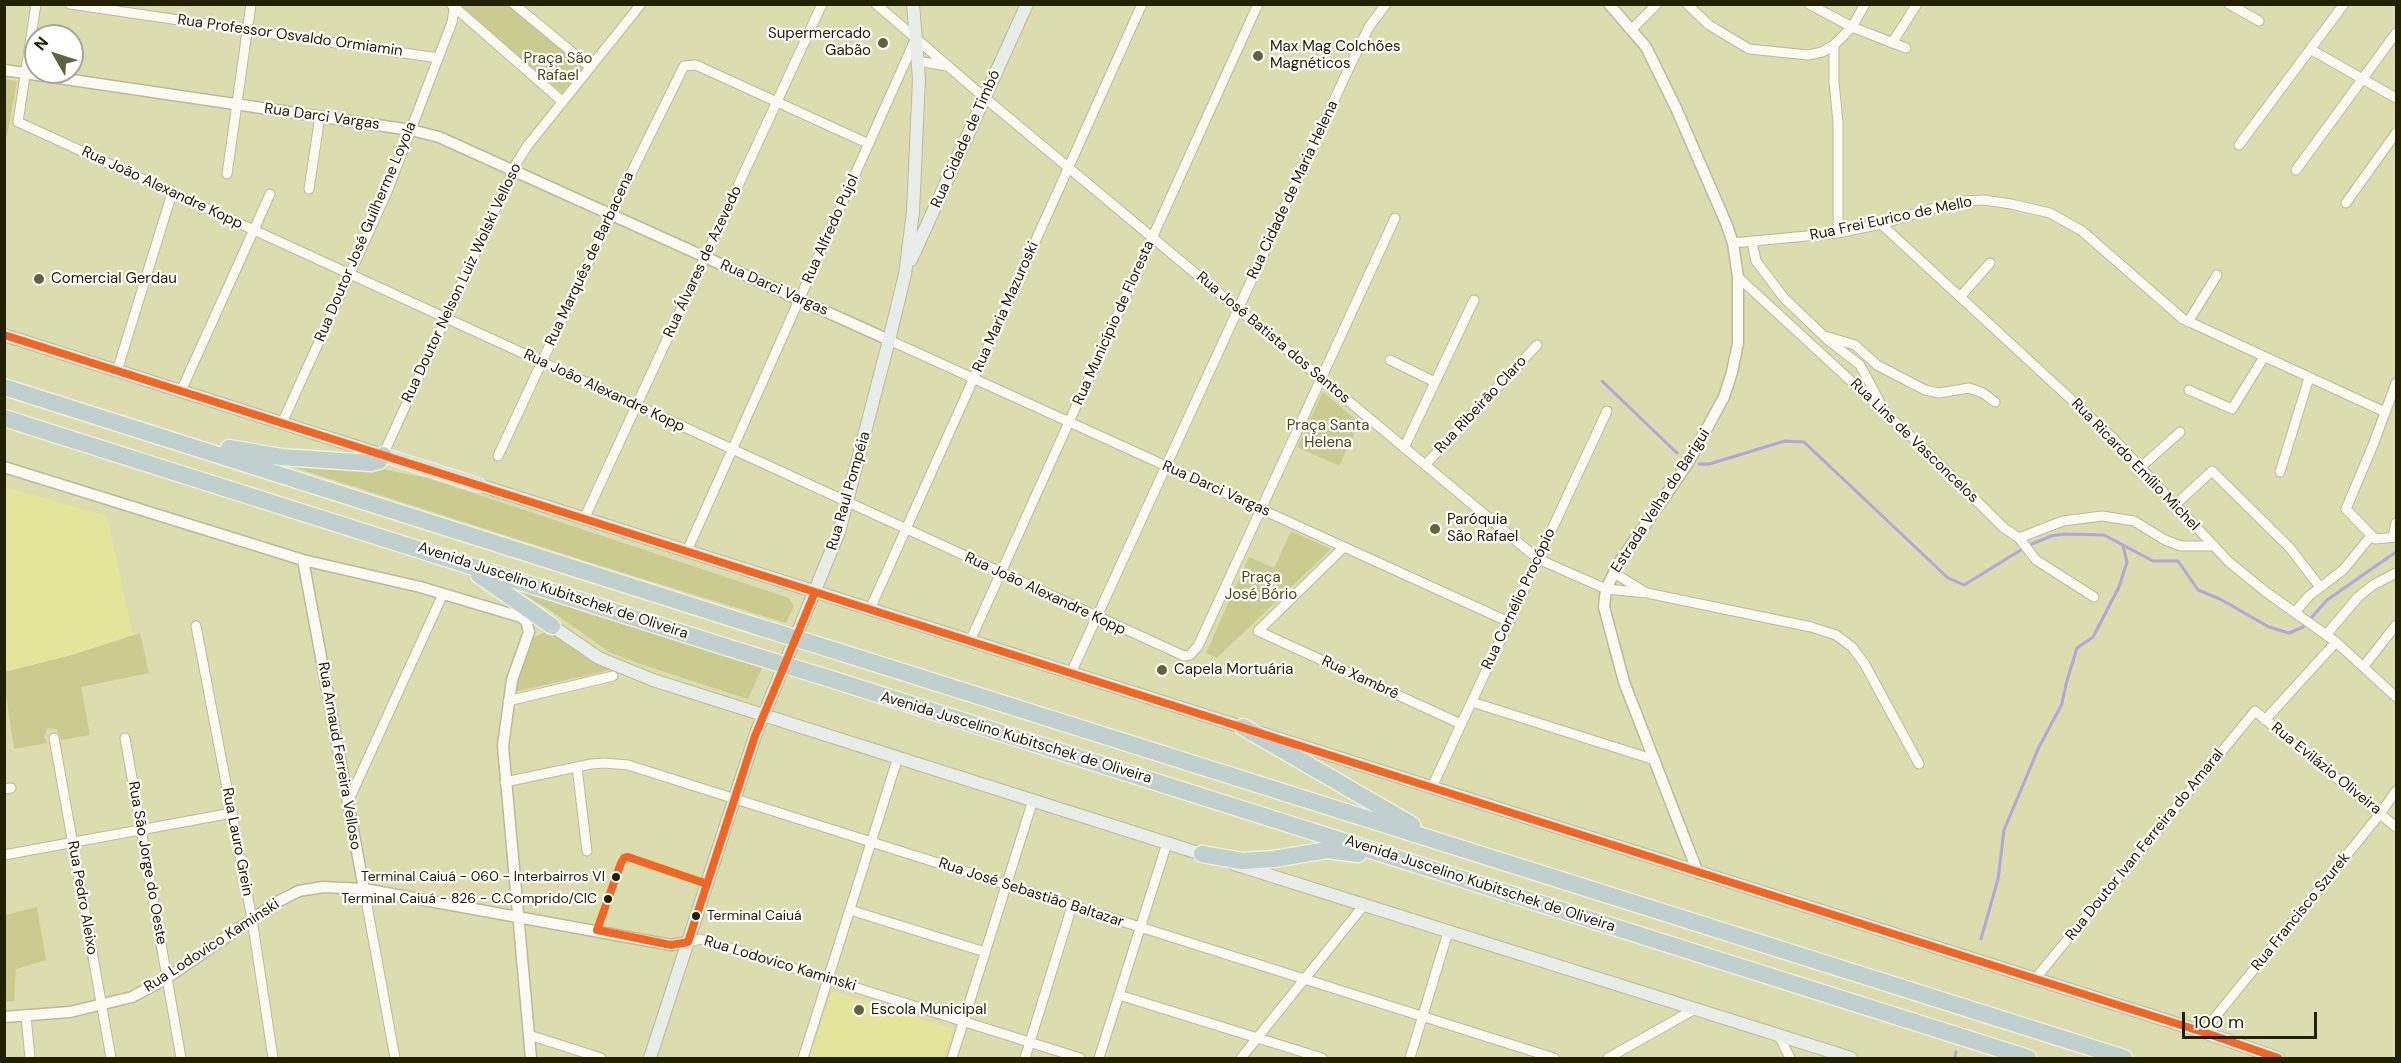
<!DOCTYPE html>
<meta charset="utf-8">
<style>
body{margin:0}
#map{position:relative;width:2401px;height:1063px;overflow:hidden;background:#dcddae;font-family:"DM Sans",sans-serif}
canvas{display:block}
.frame{position:absolute;inset:0;border:6px solid #212100;pointer-events:none}
.north{position:absolute;left:24px;top:24px;width:60px;height:60px;box-sizing:border-box;background:#fff;border:2px solid #a6a699;border-radius:50%;rotate:309deg;font-size:16px;font-weight:700;line-height:24px;text-align:center;color:#212100}
.north::after{content:'';display:block;margin:auto;width:21px;height:27px;background:#62633d;clip-path:polygon(50% 0,100% 100%,50% 72%,0 100%)}
.scale{position:absolute;left:2182px;top:1012px;width:135px;height:27px;box-sizing:border-box;border:3px solid #212100;border-top:0;padding-left:8px;font-size:18px;line-height:21px;white-space:nowrap;color:#212100;-webkit-text-stroke:4px #fff;paint-order:stroke}
</style>
<div id="map">
<canvas width="2401" height="1063"></canvas>
<div class="frame"></div>
<div class="north">N</div>
<div class="scale">100 m</div>
</div>
<script>
const context = document.querySelector('canvas').getContext('2d');
context.lineJoin = 'round';
function fillPath(path, color) {
  context.fillStyle = color;
  context.fill(path, 'evenodd');
}
function shape(rows) {
  const path = new Path2D();
  for (const r of rows) {
    path.moveTo(r[0], r[1]);
    for (let i = 2; i < r.length; i += 2) path.lineTo(r[i], r[i + 1]);
  }
  return path;
}
function strokePath(path, color, width, dash) {
  context.strokeStyle = color;
  context.lineWidth = width;
  context.lineCap = dash ? 'butt' : 'round';
  context.setLineDash(dash || []);
  context.stroke(path);
}
function drawText(font, color, halo, rows, align = 'center') {
  context.font = font + ' "DM Sans",sans-serif';
  context.lineWidth = 4.5;
  context.setLineDash([]);
  context.textBaseline = 'middle';
  context.strokeStyle = halo;
  context.fillStyle = color;
  for (const [text, x, y, turn = 0] of rows) {
    context.save();
    context.translate(x, y);
    context.rotate((+turn || 0) * Math.PI / 180);
    context.textAlign = isNaN(turn) ? turn : align;
    if (halo) context.strokeText(text, 0, 0);
    context.fillText(text, 0, 0);
    context.restore();
  }
}
fillPath(shape([
 [5,487,107,516,133,635,72,655,5,672],
 [832,991,953,1029,944,1058,810,1058]
]), '#e3e59b');
fillPath(shape([
 [463,5,508,5,584,66,562,93,460,8],
 [4,79,17,81,7,136,4,136],
 [1323,392,1360,423,1339,466,1297,447],
 [281,463,376,468,428,478,789,598,794,606,786,623,582,560],
 [1291,531,1331,549,1217,658,1206,653,1249,557,1274,568],
 [518,591,698,648,762,668,748,699,643,665,609,652,550,610],
 [545,632,555,634,592,660,610,670,514,692,522,659,533,638],
 [140,633,149,673,81,687,90,735,61,740,57,729,48,728,44,736,47,743,14,749,5,688,5,672,72,655],
 [37,907,46,960,16,969,14,1001,5,1002,5,915]
]), '#cacc8f');
strokePath(shape([
 [1602,381,1677,453],
 [1699,464,1709,464,1785,441,1804,442,1948,578,1964,585,2021,550],
 [2032,544,2051,536,2064,534,2104,535,2153,561,2178,561,2198,590,2220,599,2269,627,2289,633,2303,627,2327,600,2396,552],
 [1981,939,1998,879,2004,830,2039,747,2062,704,2066,684,2077,648,2093,637,2119,587,2127,562,2123,546],
 [1955,1058,1956,1052]
]), '#b2a6e0', 3);
const minor = shape([
 [36,4,18,122,1184,656,1190,655,1198,646,1395,218],
 [70,4,438,58],
 [451,4,563,102],
 [514,4,590,67],
 [876,4,985,98,1538,559,1606,589,1647,593,1811,627,1836,635,1852,647,1864,663,1919,764],
 [1687,4,1709,25,1749,49,1808,55,1822,52,1834,45,1852,27,1865,4],
 [1809,4,1852,27,1906,48],
 [2229,4,2259,21],
 [1632,29,1657,4],
 [1892,43,1917,4],
 [1834,45,1834,82,1838,122,1838,233],
 [2310,49,2396,98],
 [918,61,947,66],
 [2239,145,2344,4],
 [2296,170,2396,33],
 [227,174,251,4],
 [309,189,320,116],
 [2346,203,2396,133],
 [1881,224,2113,438,2229,562,2266,592,2336,642,2396,697],
 [1752,242,1756,261,1784,298,1829,341,1860,365,1883,408],
 [1733,243,1838,233,1881,224,1927,210,1964,201,1984,200,2011,204,2050,213,2082,231,2183,319,2385,412],
 [1738,277,1916,441,2004,528,2019,538,2036,560,2094,597],
 [1960,297,1990,263],
 [2188,322,2217,275],
 [1825,336,1855,345,1877,365,1925,390,1939,393,1969,388,1983,393,1995,402],
 [889,340,1509,622],
 [1390,360,1435,382],
 [117,371,172,193],
 [2396,383,2373,445,2346,509,2375,539,2396,537],
 [2189,390,2232,409,2264,357],
 [181,391,270,194],
 [282,423,387,192,452,22,455,4],
 [1404,448,1474,300],
 [383,455,517,162,528,145,641,4],
 [498,456,611,214,684,66,696,65,869,144],
 [1425,465,1537,345],
 [2141,467,2180,432],
 [2280,472,2309,378],
 [2176,504,2212,471,2290,548,2320,587],
 [584,519,822,4],
 [2393,537,2396,523],
 [2019,538,2063,521,2102,516,2134,521,2165,540,2181,546,2213,546],
 [1344,547,1258,631,1461,724],
 [687,551,915,40],
 [1614,573,1645,592],
 [870,609,1142,4],
 [2295,612,2309,596,2343,570,2371,536],
 [196,626,252,919,273,1058],
 [2326,635,2358,597,2373,585,2396,573],
 [970,641,1258,4],
 [2364,666,2396,625],
 [1071,673,1348,70,1369,27,1386,4],
 [508,701,613,676],
 [1472,702,1655,760],
 [2265,720,2336,642],
 [54,738,111,1058],
 [125,738,181,1058],
 [577,767,587,851],
 [505,782,591,764,604,763,628,765,1554,1058],
 [1432,787,1607,411],
 [4,789,11,788],
 [348,802,443,594],
 [4,855,232,813],
 [364,889,395,1058],
 [850,910,985,952],
 [688,942,701,939,1080,1058],
 [2035,979,2255,711,2396,827],
 [1119,995,1322,1058],
 [26,1016,30,1058],
 [2203,1032,2380,814,2396,791],
 [529,1035,601,1058],
 [1779,1036,1790,1058],
 [803,1058,898,757],
 [952,1058,1033,800],
 [1025,1058,1072,906],
 [1099,1058,1167,843],
 [1241,1058,1364,905],
 [1410,1058,1448,932],
 [1608,1058,1695,1009]
]);
const tertiary = shape([
 [1609,4,1646,47,1676,108,1726,223,1733,243,1738,277,1738,343,1732,372,1724,397,1688,463,1620,561,1606,589,1604,607,1624,682,1698,873],
 [4,70,411,130,439,137,889,340],
 [4,467,303,560,420,587,521,617,526,621,529,632,512,680,503,746,531,1058],
 [303,560,364,889],
 [4,1017,70,1012,132,997,167,978,277,902,299,891,323,887,364,889,671,945,688,942]
]);
const secondary = shape([
 [911,260,1027,4],
 [4,335,383,455],
 [479,485,2203,1032,2278,1058],
 [552,626,599,658,653,680,1208,856],
 [1234,864,1851,1058],
 [650,1058,755,736,839,532,889,340,905,274,913,212,919,79,913,4]
]);
const primary = shape([
 [383,455,479,485]
]);
const motorway = shape([
 [4,387,756,626],
 [4,418,742,652],
 [229,448,281,457,371,463,379,461,383,455],
 [479,575,552,626],
 [830,649,2124,1058],
 [821,676,2028,1058],
 [1243,727,1412,825],
 [1202,854,1242,861,1274,859,1327,850,1358,854]
]);
strokePath(minor, '#babb96', 11);
strokePath(tertiary, '#babb96', 13);
strokePath(secondary, '#babb96', 14);
strokePath(primary, '#eff0db', 16);
strokePath(motorway, '#eff0db', 19);
strokePath(minor, '#fafaf3', 9);
strokePath(tertiary, '#fafaf3', 10);
strokePath(secondary, '#e8ede9', 12);
strokePath(primary, '#d7e1de', 14);
strokePath(motorway, '#bfd0cf', 16);
const motorwayBridge = shape([
 [756,626,830,649],
 [742,652,821,676]
]);
strokePath(motorwayBridge, '#eff0db', 19, []);
strokePath(motorwayBridge, '#bfd0cf', 16);
strokePath(shape([
 [4,335,2203,1032,2278,1058],
 [628,857,707,884,688,942,671,945,597,930,621,863,624,858,628,857],
 [707,884,755,736,815,592]
]), '#f26522', 8);
for (const [x, y, r, color] of [
 [883,43,6,"#62633d"],
 [1258,56,6,"#62633d"],
 [39,279,6,"#62633d"],
 [1435,529,6,"#62633d"],
 [1162,670,6,"#62633d"],
 [616,877,5,"#212100"],
 [608,899,5,"#212100"],
 [696,916,5,"#212100"],
 [859,1010,6,"#62633d"]
]) {
  const dot = new Path2D();
  dot.arc(x, y, r, 0, 2 * Math.PI);
  context.fillStyle = color;
  context.fill(dot);
  strokePath(dot, '#fff', 2);
}
drawText('14px', '#212100', '#fff', [
 ["Terminal Caiuá - 060 - Interbairros VI",605,877],
 ["Terminal Caiuá - 826 - C.Comprido/CIC",597,899],
 ["Terminal Caiuá",707,916,"left"]
], 'right');
drawText('15px', '#212100', '#fff', [
 ["Supermercado",871,34,"right"],
 ["Gabão",871,51,"right"],
 ["Max Mag Colchões",1270,47],
 ["Magnéticos",1270,64],
 ["Comercial Gerdau",51,279],
 ["Paróquia",1447,520],
 ["São Rafael",1447,537],
 ["Capela Mortuária",1174,670],
 ["Escola Municipal",871,1010]
], 'left');
drawText('15px', '#212100', '#fff', [
 ["Rua Professor Osvaldo Ormiamin",290,36,8],
 ["Rua Darci Vargas",322,117,8],
 ["Rua Cidade de Timbó",966,139,-66],
 ["Rua João Alexandre Kopp",162,188,25],
 ["Rua Cidade de Maria Helena",1293,190,-65],
 ["Rua Frei Eurico de Mello",1891,219,-12],
 ["Rua Alfredo Pujol",831,229,-66],
 ["Rua Doutor José Guilherme Loyola",366,232,-67],
 ["Rua Marquês de Barbacena",590,259,-65],
 ["Rua Álvares de Azevedo",703,262,-65],
 ["Rua Doutor Nelson Luiz Wolski Velloso",462,283,-65],
 ["Rua Darci Vargas",774,288,24],
 ["Rua Maria Mazuroski",1006,307,-66],
 ["Rua Município de Floresta",1114,323,-66],
 ["Rua José Batista dos Santos",1273,338,40],
 ["Rua João Alexandre Kopp",604,391,25],
 ["Rua Ribeirão Claro",1481,405,-47],
 ["Rua Lins de Vasconcelos",1914,441,44],
 ["Rua Ricardo Emílio Michel",2135,465,46],
 ["Rua Darci Vargas",1216,489,24],
 ["Rua Raul Pompéia",849,491,-74],
 ["Estrada Velha do Barigui",1661,501,-57],
 ["Avenida Juscelino Kubitschek de Oliveira",553,591,18],
 ["Rua João Alexandre Kopp",1045,594,25],
 ["Rua Cornélio Procópio",1519,599,-65],
 ["Rua Xambrê",1360,678,25],
 ["Avenida Juscelino Kubitschek de Oliveira",1016,738,17],
 ["Rua Arnaud Ferreira Velloso",339,756,80],
 ["Rua Evilázio Oliveira",2326,769,39],
 ["Rua Lauro Grein",237,842,79],
 ["Rua Doutor Ivan Ferreira do Amaral",2145,845,-51],
 ["Rua São Jorge do Oeste",147,863,80],
 ["Avenida Juscelino Kubitschek de Oliveira",1480,884,18],
 ["Rua José Sebastião Baltazar",1031,893,18],
 ["Rua Pedro Aleixo",82,898,80],
 ["Rua Francisco Szurek",2301,912,-51],
 ["Rua Lodovico Kaminski",212,946,-33],
 ["Rua Lodovico Kaminski",780,964,17]
]);
drawText('15px', '#494917', '#fff', [
 ["Praça São",558,59],
 ["Rafael",558,76],
 ["Praça Santa",1328,426],
 ["Helena",1328,443],
 ["Praça",1261,578],
 ["José Bório",1261,595]
]);
</script>
